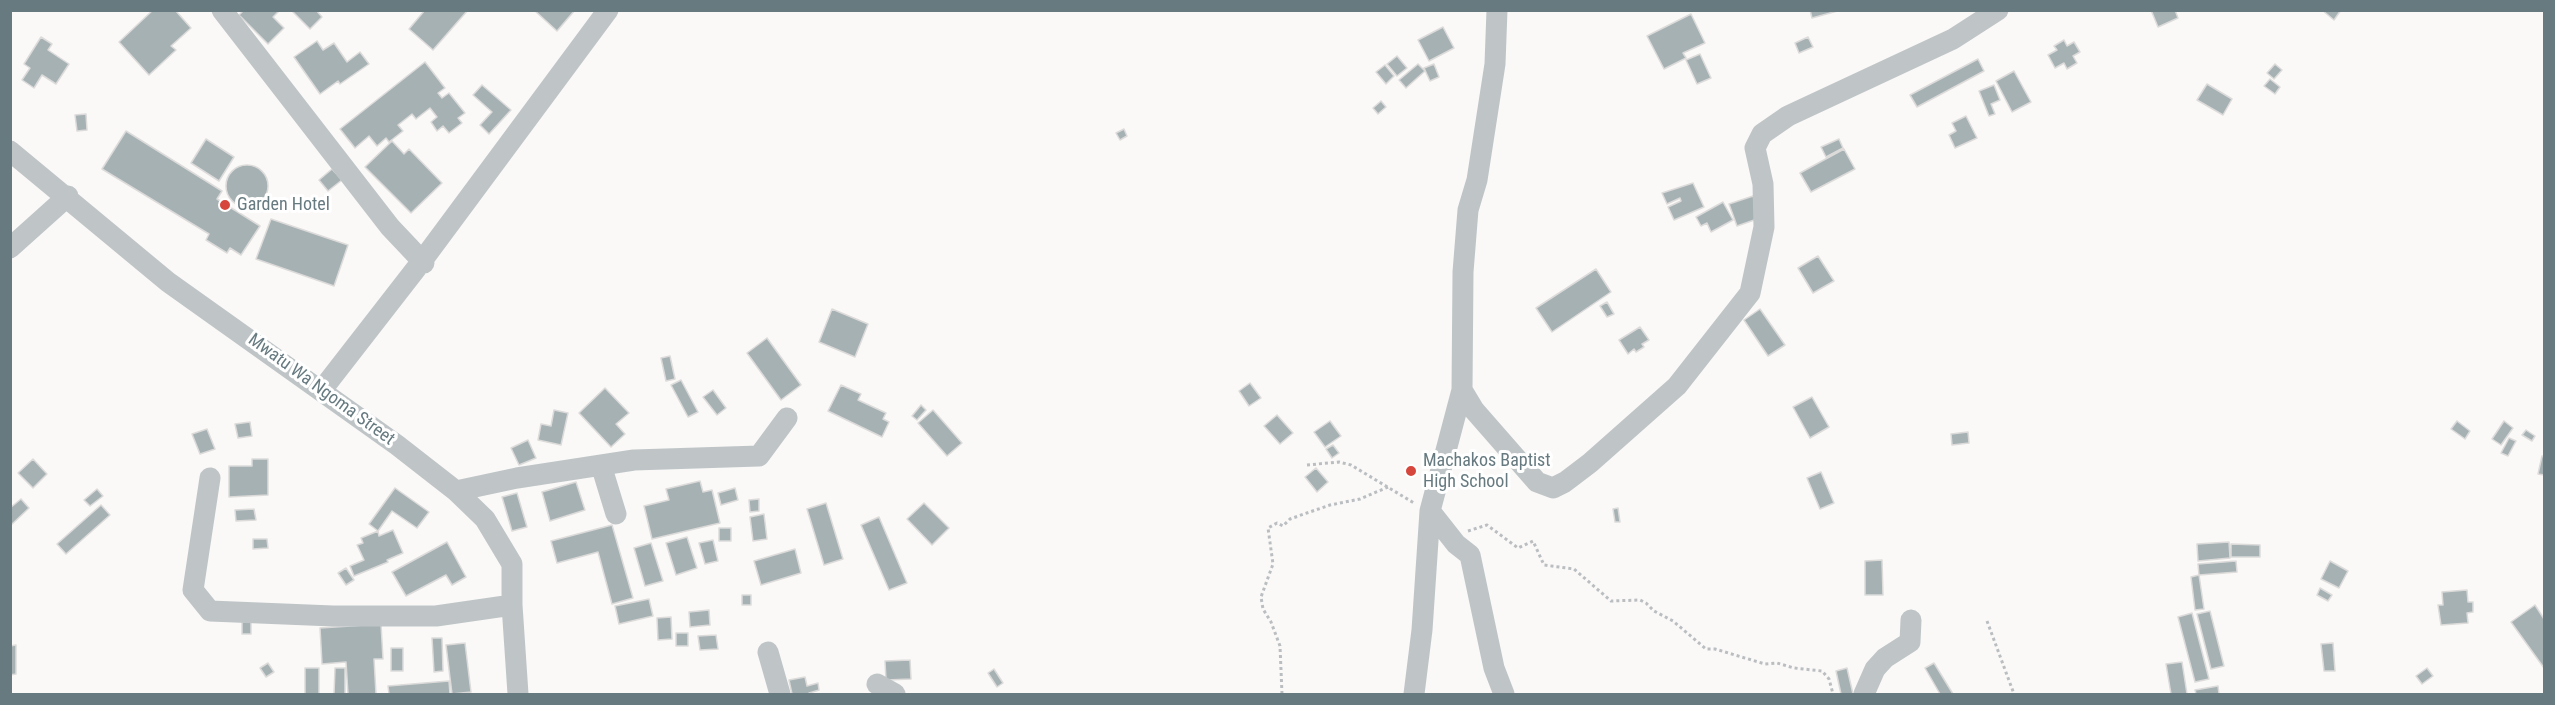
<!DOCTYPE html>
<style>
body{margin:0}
#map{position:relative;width:2555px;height:705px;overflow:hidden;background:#faf9f8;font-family:"Roboto Condensed",sans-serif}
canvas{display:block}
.frame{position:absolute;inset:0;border:12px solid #667a80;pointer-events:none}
</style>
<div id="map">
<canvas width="2555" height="705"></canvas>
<div class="frame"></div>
</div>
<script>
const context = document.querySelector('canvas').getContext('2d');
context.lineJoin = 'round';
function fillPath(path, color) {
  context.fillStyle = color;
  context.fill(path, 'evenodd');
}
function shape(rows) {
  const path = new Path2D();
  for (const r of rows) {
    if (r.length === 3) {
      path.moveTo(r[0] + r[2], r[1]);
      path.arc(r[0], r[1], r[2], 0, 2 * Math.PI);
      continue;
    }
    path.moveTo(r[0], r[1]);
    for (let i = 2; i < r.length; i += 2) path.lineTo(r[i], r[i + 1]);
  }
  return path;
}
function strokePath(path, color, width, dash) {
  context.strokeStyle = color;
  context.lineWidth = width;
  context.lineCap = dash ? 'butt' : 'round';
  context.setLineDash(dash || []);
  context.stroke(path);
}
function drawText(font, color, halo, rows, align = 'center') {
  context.font = font + ' "Roboto Condensed",sans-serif';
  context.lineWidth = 6;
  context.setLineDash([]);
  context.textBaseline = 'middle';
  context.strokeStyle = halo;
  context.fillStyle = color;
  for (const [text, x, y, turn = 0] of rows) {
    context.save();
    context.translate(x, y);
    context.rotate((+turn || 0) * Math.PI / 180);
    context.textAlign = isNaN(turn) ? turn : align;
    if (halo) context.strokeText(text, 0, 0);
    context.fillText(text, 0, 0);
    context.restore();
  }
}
const building = shape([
 [153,10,175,10,191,28,171,46,176,50,149,75,119,42,153,10],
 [244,10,280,10,273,17,284,28,268,44,239,15,244,10],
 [291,10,316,10,322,17,310,29,291,10],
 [425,10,468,10,433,50,409,29,425,10],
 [534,10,575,10,557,31,534,10],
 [1810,10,1841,10,1812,18,1810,10],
 [2151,10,2175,10,2178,18,2158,27,2151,10],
 [2322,10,2341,10,2334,20,2322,10],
 [1691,14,1705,43,1683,53,1686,58,1664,69,1647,36,1691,14],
 [1443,27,1454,48,1429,61,1418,40,1443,27],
 [41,37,52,44,48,50,69,64,56,84,42,75,34,88,22,80,30,68,24,64,41,37],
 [1808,37,1813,47,1799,53,1795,43,1808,37],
 [2064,40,2067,46,2074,42,2080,52,2073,56,2077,63,2067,69,2064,63,2055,68,2048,55,2057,50,2054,46,2064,40],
 [317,41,323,50,334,43,347,62,360,52,369,64,340,84,338,81,320,94,294,57,317,41],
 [1700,54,1711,78,1697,84,1686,60,1700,54],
 [1397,56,1407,68,1397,76,1387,64,1397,56],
 [1978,59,1984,71,1917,107,1910,95,1978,59],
 [425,62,445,88,438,93,442,98,449,93,465,113,458,118,462,123,449,133,443,126,437,131,431,122,437,117,430,108,416,119,412,114,398,125,403,131,389,142,386,138,377,146,369,136,355,148,340,129,425,62],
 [1418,64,1425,71,1406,88,1399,80,1418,64],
 [1434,64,1439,77,1430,81,1424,68,1434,64],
 [2275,64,2282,70,2274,79,2267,73,2275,64],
 [1385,65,1394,76,1386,84,1376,72,1385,65],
 [2014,71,2031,102,2012,112,1996,81,2014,71],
 [2270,79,2280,87,2275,94,2264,86,2270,79],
 [2207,84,2232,99,2223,115,2197,100,2207,84],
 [482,85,511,110,489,134,480,125,492,112,473,95,482,85],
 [1994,85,2000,100,1991,104,1995,114,1989,116,1979,91,1994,85],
 [1381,101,1386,107,1378,114,1373,108,1381,101],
 [86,114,87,130,77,131,75,115,86,114],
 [1966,116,1977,138,1955,148,1949,135,1956,131,1952,123,1966,116],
 [1124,129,1127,136,1120,140,1116,133,1124,129],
 [126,131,222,191,217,199,260,226,241,255,230,248,227,253,206,240,209,234,102,169,126,131],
 [206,139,234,157,219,181,191,163,206,139],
 [1839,139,1843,148,1826,157,1821,147,1839,139],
 [392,141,404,154,409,149,442,183,411,213,365,167,392,141],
 [1844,149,1855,169,1811,192,1800,173,1844,149],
 [247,186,21],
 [332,169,342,180,328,191,319,180,332,169],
 [1693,183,1704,207,1674,220,1668,207,1681,201,1680,198,1667,204,1662,193,1693,183],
 [1753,196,1760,218,1737,226,1729,204,1753,196],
 [1723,202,1733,220,1711,232,1707,223,1701,226,1696,217,1723,202],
 [271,219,348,245,334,286,256,259,271,219],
 [1818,256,1834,281,1813,293,1798,268,1818,256],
 [1596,269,1611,292,1552,332,1536,308,1596,269],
 [1607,302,1614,314,1607,317,1600,306,1607,302],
 [832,309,868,324,855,357,819,342,832,309],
 [1760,309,1785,345,1768,356,1744,320,1760,309],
 [1640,327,1649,340,1642,344,1644,347,1636,352,1634,349,1628,354,1619,340,1640,327],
 [767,338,801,385,781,400,747,353,767,338],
 [670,356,675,379,666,381,661,358,670,356],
 [681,380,698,412,688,417,671,385,681,380],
 [1250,383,1261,398,1249,406,1239,391,1250,383],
 [841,385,861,394,858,400,886,413,883,419,889,422,882,437,828,411,841,385],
 [605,388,629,413,616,424,625,434,611,447,579,413,605,388],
 [713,390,726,408,717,415,703,397,713,390],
 [1812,397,1829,427,1810,438,1793,407,1812,397],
 [921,405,926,410,917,420,912,416,921,405],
 [554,410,568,413,561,445,538,440,541,424,551,426,554,410],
 [933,410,962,443,947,456,918,423,933,410],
 [1277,415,1293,433,1280,444,1264,426,1277,415],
 [1330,421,1341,436,1325,447,1314,432,1330,421],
 [2457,421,2470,431,2465,439,2451,429,2457,421],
 [2504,421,2513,428,2501,445,2492,439,2504,421],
 [250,422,252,436,238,438,235,424,250,422],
 [207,429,215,449,200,454,192,434,207,429],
 [2526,430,2535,436,2532,441,2522,435,2526,430],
 [1968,432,1969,443,1952,445,1951,434,1968,432],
 [2509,438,2516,441,2508,456,2501,453,2509,438],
 [528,440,536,458,519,465,511,448,528,440],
 [1333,445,1339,453,1332,458,1326,449,1333,445],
 [2542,456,2544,457,2544,475,2538,474,2542,456],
 [33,459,47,474,33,488,18,473,33,459],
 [252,459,268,459,268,495,229,497,229,466,252,466,252,459],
 [1316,468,1328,482,1317,492,1305,477,1316,468],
 [1821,472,1834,503,1820,509,1807,478,1821,472],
 [700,481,703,492,712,490,720,523,652,539,644,506,669,500,666,489,700,481],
 [576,482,585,510,550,521,542,492,576,482],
 [395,488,429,512,417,528,392,511,378,531,369,524,395,488],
 [735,488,738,500,721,505,718,493,735,488],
 [97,489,103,496,90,506,84,500,97,489],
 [517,493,527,527,512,531,502,497,517,493],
 [21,499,29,508,10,526,10,508,21,499],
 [759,499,759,511,750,512,749,500,759,499],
 [826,503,843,559,824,565,807,509,826,503],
 [924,503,949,528,932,545,907,519,924,503],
 [101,505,110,515,66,554,57,544,101,505],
 [1618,508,1620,522,1615,522,1613,509,1618,508],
 [254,509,256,520,236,521,235,510,254,509],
 [764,514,767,539,753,541,750,517,764,514],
 [879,517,907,583,889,590,861,525,879,517],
 [612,525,633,598,612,604,598,552,557,563,551,541,612,525],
 [719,528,731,528,731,541,719,541,719,528],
 [393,530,403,553,387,560,388,562,354,576,350,566,364,560,357,545,363,543,361,538,378,531,379,536,393,530],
 [687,537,697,568,676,575,666,543,687,537],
 [253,539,267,539,268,548,253,549,253,539],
 [713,540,718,561,705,564,699,543,713,540],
 [447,542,466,577,452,585,446,575,406,596,392,572,447,542],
 [2229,542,2230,558,2198,561,2197,544,2229,542],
 [651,543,663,581,645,586,634,548,651,543],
 [2231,544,2260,545,2260,557,2231,557,2231,544],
 [795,549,801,573,761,585,754,561,795,549],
 [1882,560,1883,595,1865,595,1865,561,1882,560],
 [2236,561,2237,572,2199,575,2198,564,2236,561],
 [2330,561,2348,571,2339,588,2321,579,2330,561],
 [346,568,354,580,346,585,338,573,346,568],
 [2199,575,2204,609,2195,610,2191,577,2199,575],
 [2320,588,2332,595,2328,601,2317,595,2320,588],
 [2467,590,2468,602,2473,602,2473,612,2467,613,2468,623,2441,625,2438,605,2443,605,2442,592,2467,590],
 [742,595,751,595,751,605,742,605,742,595],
 [649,599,653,616,619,624,615,606,649,599],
 [2535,605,2544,619,2544,668,2511,622,2535,605],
 [709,610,710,625,690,627,689,612,709,610],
 [2210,611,2224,666,2211,669,2197,614,2210,611],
 [2192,613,2209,679,2195,682,2178,617,2192,613],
 [671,617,672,639,658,640,657,618,671,617],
 [242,622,251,622,251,634,242,634,242,622],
 [381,624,383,659,374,659,376,694,348,694,346,662,322,664,320,628,381,624],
 [676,633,688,633,688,646,676,646,676,633],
 [716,635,718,649,700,650,698,636,716,635],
 [432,638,442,638,443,671,434,672,432,638],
 [465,643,471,692,452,694,446,645,465,643],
 [2333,643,2335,671,2324,671,2321,644,2333,643],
 [16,645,16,674,10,675,10,646,16,645],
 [391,648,403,648,403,671,391,671,391,648],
 [910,660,911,679,886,680,885,661,910,660],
 [2182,662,2187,694,2171,694,2166,664,2182,662],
 [268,663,274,672,266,677,260,668,268,663],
 [1934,663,1953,694,1940,694,1925,668,1934,663],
 [305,668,319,668,319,694,305,694,305,668],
 [335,668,345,668,345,694,334,694,335,668],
 [1847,668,1853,694,1841,694,1836,671,1847,668],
 [2427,668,2433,676,2422,684,2416,676,2427,668],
 [994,669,1003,683,997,687,988,673,994,669],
 [805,677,807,686,818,683,819,690,809,693,810,694,792,694,789,680,805,677],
 [449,681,450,694,389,694,388,686,449,681],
 [2218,686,2219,694,2196,694,2195,690,2218,686]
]);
fillPath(building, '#a6b1b4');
strokePath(building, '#dcdbda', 1.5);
strokePath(shape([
 [1307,465,1339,462,1351,465,1414,503],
 [1468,531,1487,525,1518,548,1533,541,1544,565,1574,569,1611,601,1640,600,1646,603,1654,611,1673,621,1706,649,1715,649,1765,664,1777,663,1794,668,1822,671,1829,679,1833,694],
 [1987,621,2014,694],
 [1282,694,1280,646,1271,622,1263,609,1261,597,1273,564,1268,528,1277,523,1283,526,1290,519,1304,514,1330,505,1360,499,1388,487]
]), '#babec0', 3, [3, 3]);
strokePath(shape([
 [222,10,390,227,424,263],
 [10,151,168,282,397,445,456,491,485,519,512,564,512,605,518,694],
 [10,248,68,196],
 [1462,390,1474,410,1537,482,1553,488,1565,482,1590,463,1677,386,1750,293,1764,227,1763,184,1755,148,1762,134,1788,116,1953,39,1998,10],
 [321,391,422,261,608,10],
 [601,465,616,514],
 [210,478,193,590,210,611,333,616,436,616,512,605],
 [456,491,517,478,634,460,759,456,787,418],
 [1430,511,1456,544,1470,555,1494,668,1504,694],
 [768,652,780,694],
 [877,684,895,694],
 [1414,694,1422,630,1430,511,1462,390,1463,272,1468,210,1477,180,1495,64,1497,10],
 [1864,694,1875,669,1885,658,1910,642,1911,620]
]), '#bfc5c7', 21);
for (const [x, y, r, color] of [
 [225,205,6,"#d6463c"],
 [1411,471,6,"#d6463c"]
]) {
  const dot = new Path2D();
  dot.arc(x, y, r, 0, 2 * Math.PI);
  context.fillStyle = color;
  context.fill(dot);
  strokePath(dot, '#fff', 2);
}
drawText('18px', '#667a80', '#fff', [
 ["Garden Hotel",237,205],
 ["Machakos Baptist",1423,461],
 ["High School",1423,482]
], 'left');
drawText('18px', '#667a80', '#fff', [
 ["Mwatu Wa Ngoma Street",321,390,36]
]);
</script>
